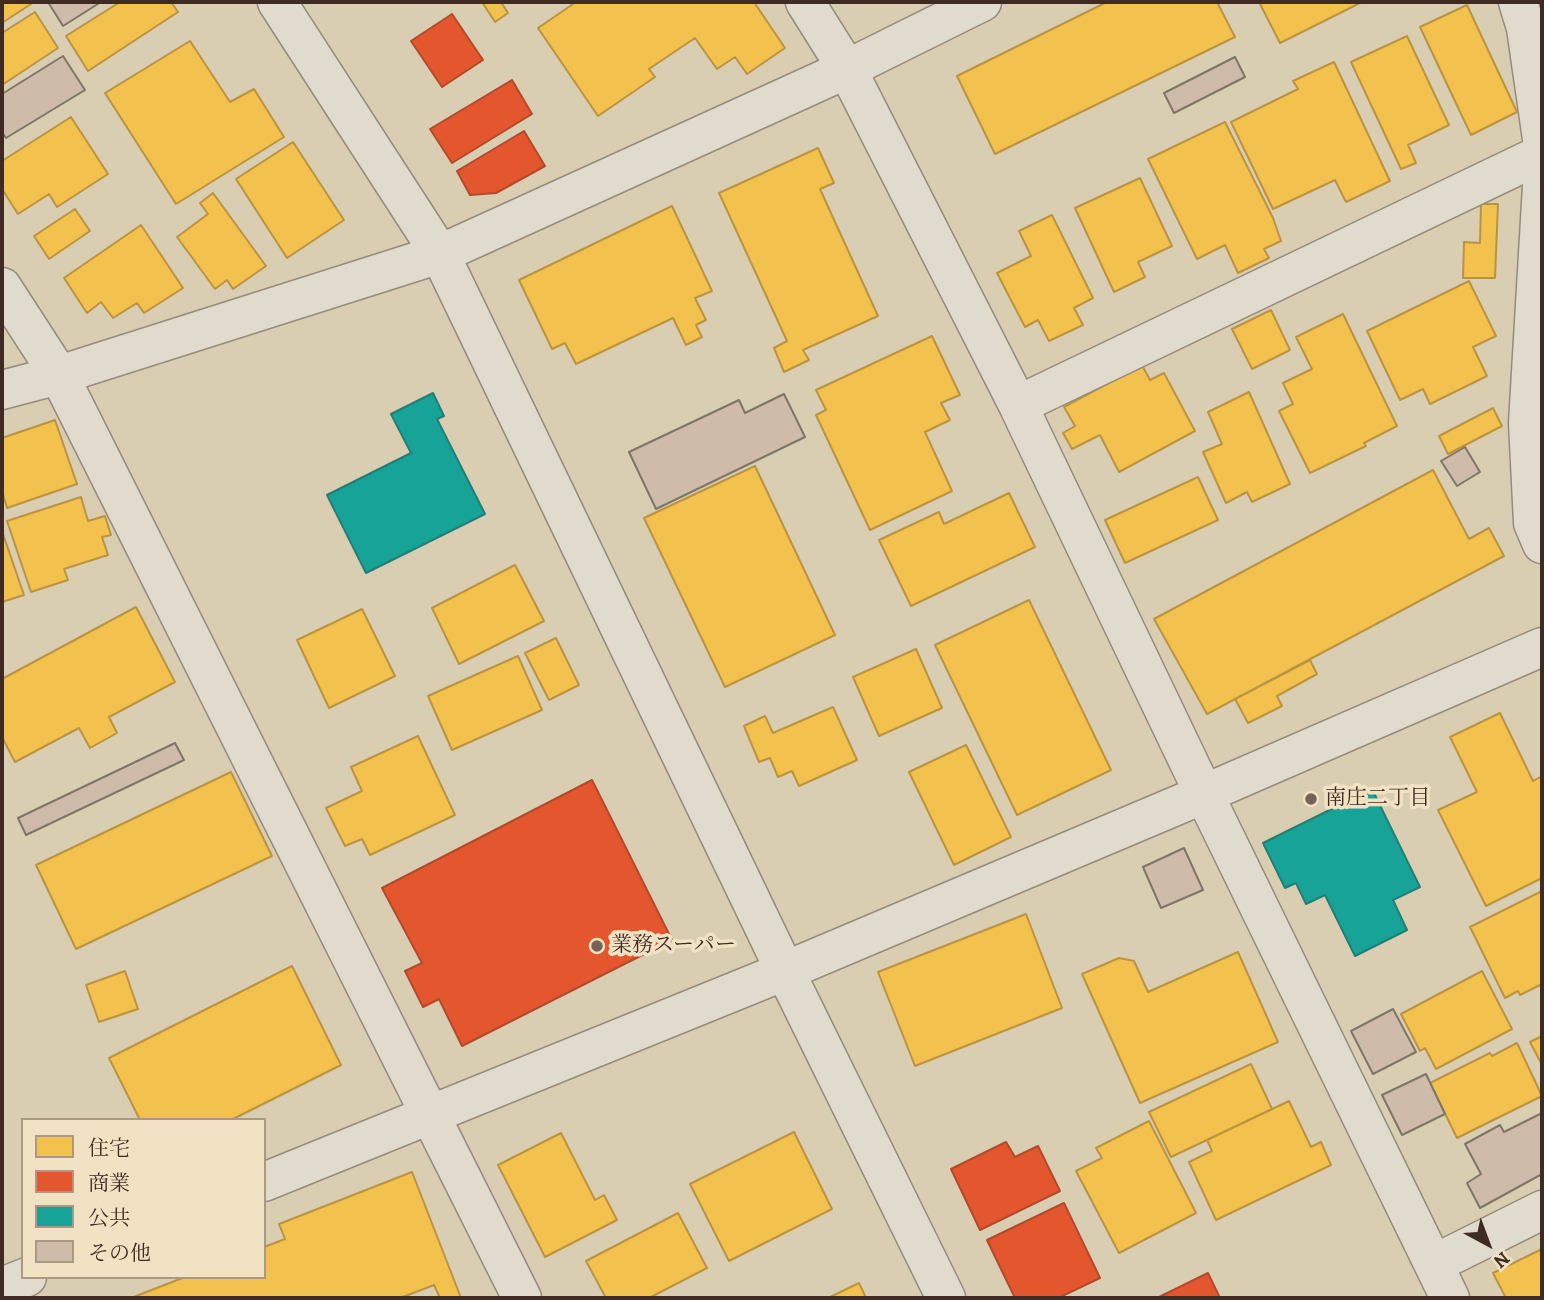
<!DOCTYPE html>
<meta charset="utf-8">
<style>
body{margin:0}
#map{position:relative;width:1544px;height:1300px;overflow:hidden;background:#d9cdb2;font-family:Alegreya,"Noto Serif JP",serif}
canvas{display:block}
.frame{position:absolute;inset:0;border:4px solid #3f2b23;pointer-events:none}
.legend{position:absolute;left:21px;top:1118px;width:245px;height:161px;box-sizing:border-box;background:#f1e2c3;border:2px solid #aa9983;margin:0;padding:9px 12px;list-style:none;font-size:21px;color:#3f2b23}
.legend li{display:flex;align-items:center;gap:14px;height:35px}
.legend b{width:35px;border:2px solid #aa9983}
.north{position:absolute;left:1453px;top:1209px;width:70px;height:70px;-webkit-text-stroke:5px #f1e2c3;paint-order:stroke;rotate:139deg;font-size:19px;font-weight:700;line-height:28px;text-align:center;color:#3f2b23}
.north::after{content:'';display:block;margin:auto;width:24px;height:32px;background:#3f2b23;clip-path:polygon(50% 0,100% 100%,50% 72%,0 100%)}
</style>
<div id="map">
<canvas width="1544" height="1300"></canvas>
<div class="frame"></div>
<ul class="legend">
<li><b style="height:19px;background:#f2c14e"></b>住宅</li>
<li><b style="height:19px;background:#e4572e"></b>商業</li>
<li><b style="height:19px;background:#17a398"></b>公共</li>
<li><b style="height:19px;background:#cfbbaa"></b>その他</li>
</ul>
<div class="north">N</div>
</div>
<script>
const context = document.querySelector('canvas').getContext('2d');
context.lineJoin = 'round';
function fillPath(path, color) {
  context.fillStyle = color;
  context.fill(path, 'evenodd');
}
function shape(rows) {
  const path = new Path2D();
  for (const r of rows) {
    path.moveTo(r[0], r[1]);
    for (let i = 2; i < r.length; i += 2) path.lineTo(r[i], r[i + 1]);
  }
  return path;
}
function strokePath(path, color, width, dash) {
  context.strokeStyle = color;
  context.lineWidth = width;
  context.lineCap = dash ? 'butt' : 'round';
  context.setLineDash(dash || []);
  context.stroke(path);
}
function drawText(font, color, halo, rows, align = 'center') {
  context.font = font + ' Alegreya,"Noto Serif JP",serif';
  context.lineWidth = 7;
  context.setLineDash([]);
  context.textBaseline = 'middle';
  context.strokeStyle = halo;
  context.fillStyle = color;
  for (const [text, x, y, turn = 0] of rows) {
    context.save();
    context.translate(x, y);
    context.rotate((+turn || 0) * Math.PI / 180);
    context.textAlign = isNaN(turn) ? turn : align;
    if (halo) context.strokeText(text, 0, 0);
    context.fillText(text, 0, 0);
    context.restore();
  }
}
const homes = shape([
 [2,2,29,2,31,4,2,23,2,2],
 [120,2,171,2,178,12,88,71,66,36,120,2],
 [482,2,501,2,508,13,495,22,482,2],
 [576,2,754,2,785,48,747,74,735,57,717,69,695,38,649,69,655,77,598,116,538,28,576,2],
 [1107,2,1217,2,1235,37,995,154,957,76,1107,2],
 [1259,2,1362,2,1280,43,1259,2],
 [1467,5,1517,112,1471,135,1420,27,1467,5],
 [35,12,58,48,2,85,2,33,35,12],
 [1407,36,1449,125,1408,145,1416,163,1401,169,1351,62,1407,36],
 [190,41,230,102,254,89,284,137,176,204,105,93,190,41],
 [1334,62,1390,181,1346,202,1335,180,1273,209,1231,122,1298,89,1293,81,1334,62],
 [71,117,108,174,57,207,49,194,18,214,2,189,2,161,71,117],
 [1225,122,1273,218,1281,241,1264,249,1269,258,1238,273,1225,245,1197,259,1148,159,1225,122],
 [293,142,344,220,287,258,236,179,293,142],
 [818,148,834,183,820,189,878,316,803,350,809,360,784,372,774,348,787,341,719,193,818,148],
 [1140,178,1172,246,1138,262,1145,277,1114,292,1075,208,1140,178],
 [213,193,266,266,233,289,227,280,215,289,177,237,208,214,200,203,213,193],
 [1481,204,1498,204,1495,278,1463,278,1464,242,1480,243,1481,204],
 [672,206,712,291,695,298,706,320,696,325,702,337,686,345,673,318,576,364,565,343,552,349,519,280,672,206],
 [75,209,90,231,49,259,34,236,75,209],
 [1052,215,1093,298,1074,308,1083,325,1049,341,1038,320,1025,327,997,273,1031,256,1019,231,1052,215],
 [141,225,183,288,144,313,137,303,113,318,101,302,87,313,64,278,141,225],
 [1469,281,1496,336,1473,347,1487,376,1430,404,1423,389,1400,400,1367,331,1469,281],
 [1271,310,1290,350,1252,369,1232,329,1271,310],
 [1343,314,1397,426,1364,443,1366,446,1310,473,1279,411,1293,404,1283,383,1312,369,1296,337,1343,314],
 [932,336,960,395,941,403,950,420,925,432,952,491,870,530,816,415,826,410,816,390,932,336],
 [1142,365,1150,380,1164,373,1195,431,1119,472,1100,435,1072,449,1063,433,1075,426,1064,407,1142,365],
 [1249,392,1290,484,1252,502,1247,492,1226,503,1203,452,1222,444,1208,412,1249,392],
 [1493,408,1502,426,1448,454,1439,436,1493,408],
 [55,420,77,484,7,508,2,491,2,438,55,420],
 [755,466,835,635,725,687,644,518,755,466],
 [1433,470,1469,539,1489,528,1504,556,1207,714,1154,619,1433,470],
 [1198,477,1218,520,1125,563,1105,520,1198,477],
 [1009,493,1035,547,911,606,879,540,939,512,944,524,1009,493],
 [81,497,88,521,105,516,111,535,102,537,108,555,64,569,68,580,31,592,7,521,81,497],
 [2,534,3,534,24,595,2,602,2,534],
 [515,565,544,621,459,664,432,608,515,565],
 [1029,600,1111,770,1017,815,935,645,1029,600],
 [136,607,175,682,109,717,117,733,90,748,79,728,15,762,2,737,2,679,136,607],
 [362,609,395,676,329,708,297,640,362,609],
 [556,638,579,685,549,700,525,653,556,638],
 [916,649,942,708,879,736,853,677,916,649],
 [518,656,542,710,452,750,428,696,518,656],
 [1310,660,1317,674,1277,696,1282,706,1248,723,1235,699,1310,660],
 [833,707,857,760,799,786,792,771,778,777,770,758,759,762,744,726,765,716,773,733,833,707],
 [1500,713,1533,781,1542,776,1542,878,1486,906,1438,810,1477,792,1450,737,1500,713],
 [418,736,455,815,370,855,362,839,345,846,326,808,362,791,351,767,418,736],
 [966,745,1011,837,954,865,909,772,966,745],
 [231,772,272,856,76,949,36,865,231,772],
 [1542,891,1542,984,1520,995,1518,991,1505,998,1470,927,1542,891],
 [1026,914,1062,1008,915,1066,878,972,1026,914],
 [1238,952,1278,1042,1140,1103,1082,974,1119,958,1134,961,1148,992,1238,952],
 [292,966,341,1065,231,1120,140,1120,109,1058,292,966],
 [125,971,138,1009,99,1022,86,985,125,971],
 [1482,971,1512,1029,1436,1069,1425,1048,1420,1051,1401,1014,1482,971],
 [1542,1036,1542,1065,1530,1042,1542,1036],
 [1517,1043,1542,1096,1457,1138,1430,1083,1490,1053,1492,1056,1517,1043],
 [1251,1064,1272,1109,1171,1157,1149,1112,1251,1064],
 [1289,1101,1311,1147,1321,1142,1331,1165,1216,1220,1189,1162,1212,1151,1207,1140,1289,1101],
 [1149,1121,1196,1213,1119,1253,1076,1171,1102,1158,1096,1148,1149,1121],
 [794,1132,832,1209,729,1261,690,1184,794,1132],
 [561,1133,595,1200,604,1195,617,1220,545,1257,498,1165,561,1133],
 [412,1172,461,1298,440,1298,434,1285,400,1298,131,1298,185,1277,264,1277,264,1247,285,1239,279,1224,412,1172],
 [678,1213,707,1268,649,1298,606,1298,586,1261,678,1213],
 [1542,1249,1542,1298,1506,1298,1493,1273,1542,1249],
 [859,1283,866,1298,828,1298,859,1283]
]);
fillPath(homes, '#f2c14e');
strokePath(homes, '#bc9441', 2);
const shops = shape([
 [452,14,483,60,442,87,411,41,452,14],
 [512,80,532,114,452,163,430,129,512,80],
 [524,131,545,166,496,193,470,195,457,171,524,131],
 [592,780,672,940,462,1046,439,999,423,1007,405,971,422,963,382,888,592,780],
 [1006,1142,1015,1157,1038,1146,1060,1191,980,1230,951,1169,1006,1142],
 [1064,1203,1100,1278,1058,1298,1015,1298,987,1240,1064,1203],
 [1208,1273,1220,1298,1157,1298,1208,1273]
]);
fillPath(shops, '#e4572e');
strokePath(shops, '#b24a2b', 2);
const public = shape([
 [433,393,444,416,437,419,485,514,366,573,327,495,411,453,391,414,433,393],
 [1372,789,1420,887,1393,900,1407,930,1355,956,1325,895,1306,904,1296,883,1285,888,1263,843,1372,789]
]);
fillPath(public, '#17a398');
strokePath(public, '#237f75', 2);
const building = shape([
 [48,2,101,2,63,26,48,2],
 [63,56,85,90,6,138,2,132,2,94,63,56],
 [1235,57,1245,77,1174,113,1164,93,1235,57],
 [784,394,805,437,656,509,629,452,739,400,745,413,784,394],
 [1465,447,1480,472,1457,486,1441,461,1465,447],
 [175,743,184,760,26,835,18,818,175,743],
 [1184,848,1203,890,1161,908,1143,867,1184,848],
 [1393,1009,1416,1052,1373,1074,1351,1031,1393,1009],
 [1426,1074,1445,1114,1402,1135,1382,1095,1426,1074],
 [1542,1113,1542,1174,1480,1208,1467,1183,1481,1174,1465,1144,1500,1125,1504,1132,1542,1113]
]);
fillPath(building, '#cfbbaa');
strokePath(building, '#7f7668', 2);
const minor = shape([
 [805,2,847,69,1018,405,1204,794,1450,1298],
 [1518,2,1526,28,1542,139],
 [1542,186,1528,423,1533,523,1542,544],
 [2,287,59,375,522,1298],
 [2,390,59,375,440,254,847,69,982,2],
 [1018,405,1542,154],
 [264,1182,785,971],
 [1434,1264,1542,1210],
 [2,1287,27,1277]
]);
const tertiary = shape([
 [277,2,440,254,785,971,946,1298],
 [785,971,1204,794,1542,647]
]);
strokePath(minor, '#958c7c', 41);
strokePath(tertiary, '#958c7c', 41);
strokePath(minor, '#e1dbcd', 38);
strokePath(tertiary, '#e1dbcd', 38);
for (const [x, y, r, color] of [
 [1311,799,7,"#756455"],
 [597,946,7,"#756455"]
]) {
  const dot = new Path2D();
  dot.arc(x, y, r, 0, 2 * Math.PI);
  context.fillStyle = color;
  context.fill(dot);
  strokePath(dot, '#f1e2c3', 2.5);
}
drawText('21px', '#3f2b23', '#f1e2c3', [
 ["南庄二丁目",1325,799],
 ["業務スーパー",611,946]
], 'left');
</script>
